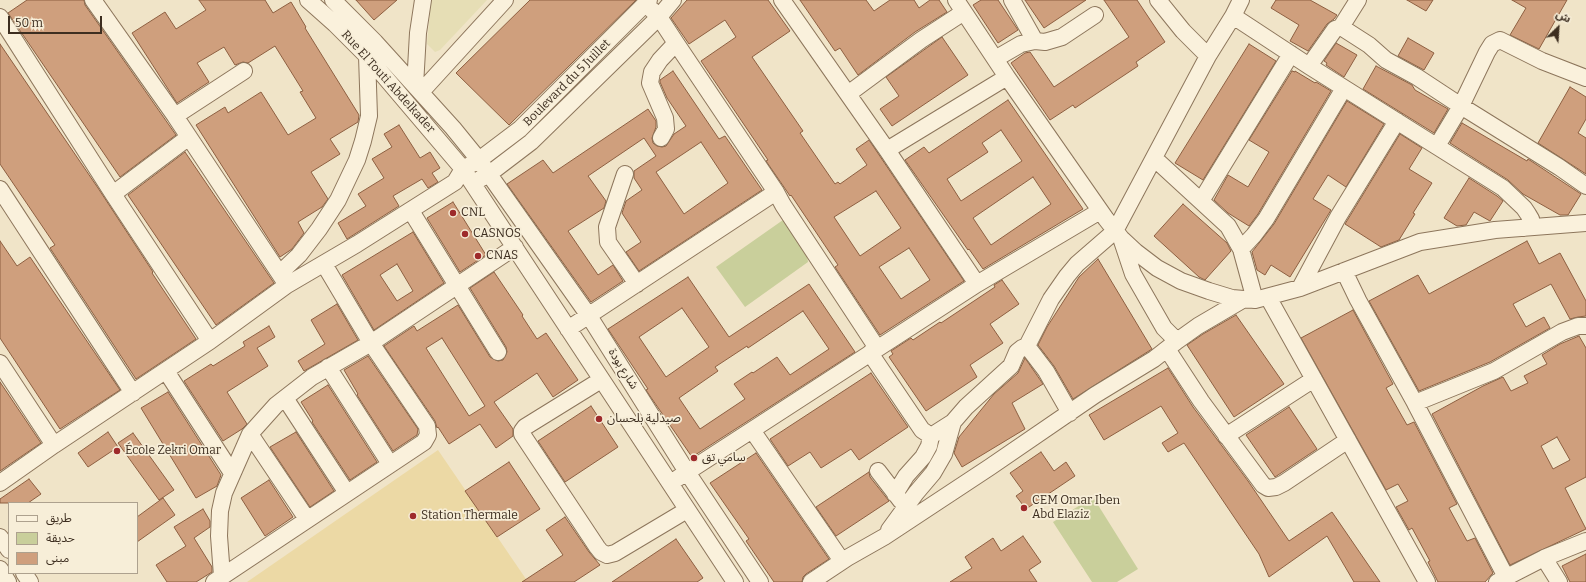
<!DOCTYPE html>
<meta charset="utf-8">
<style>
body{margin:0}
#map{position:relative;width:1586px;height:582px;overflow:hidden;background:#f0e4c8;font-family:Bitter,"Noto Sans Arabic",serif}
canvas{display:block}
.legend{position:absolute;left:8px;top:502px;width:130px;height:72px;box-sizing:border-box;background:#f7eed8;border:1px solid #ada18e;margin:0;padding:5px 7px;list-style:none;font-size:12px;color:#3d2e20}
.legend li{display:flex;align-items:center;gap:8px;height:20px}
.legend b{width:20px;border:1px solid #ada18e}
.north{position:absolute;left:1538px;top:8px;width:40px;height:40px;-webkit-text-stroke:3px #f7eed8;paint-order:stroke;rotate:25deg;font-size:11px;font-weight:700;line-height:16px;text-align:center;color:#3d2e20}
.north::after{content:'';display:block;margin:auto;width:14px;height:18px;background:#3d2e20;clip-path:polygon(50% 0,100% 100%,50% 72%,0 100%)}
.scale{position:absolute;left:8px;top:16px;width:94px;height:18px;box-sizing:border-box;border:2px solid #3d2e20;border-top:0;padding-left:5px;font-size:12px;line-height:14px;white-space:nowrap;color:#3d2e20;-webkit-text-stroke:3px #f7eed8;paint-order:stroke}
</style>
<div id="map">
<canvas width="1586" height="582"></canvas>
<ul class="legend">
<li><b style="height:5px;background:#faf1dc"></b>طريق</li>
<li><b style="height:11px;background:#c9cf9b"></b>حديقة</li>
<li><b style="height:11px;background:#cf9f7d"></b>مبنى</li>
</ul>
<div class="north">ش</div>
<div class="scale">50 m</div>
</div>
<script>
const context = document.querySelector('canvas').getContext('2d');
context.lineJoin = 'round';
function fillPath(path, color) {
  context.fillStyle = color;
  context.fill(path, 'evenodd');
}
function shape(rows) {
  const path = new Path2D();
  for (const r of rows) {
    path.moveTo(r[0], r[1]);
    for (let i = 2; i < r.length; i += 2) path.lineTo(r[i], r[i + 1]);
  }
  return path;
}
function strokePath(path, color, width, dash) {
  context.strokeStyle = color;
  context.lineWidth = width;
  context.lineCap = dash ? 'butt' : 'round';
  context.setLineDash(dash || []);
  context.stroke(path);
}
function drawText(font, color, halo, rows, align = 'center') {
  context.font = font + ' Bitter,"Noto Sans Arabic",serif';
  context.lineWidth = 3.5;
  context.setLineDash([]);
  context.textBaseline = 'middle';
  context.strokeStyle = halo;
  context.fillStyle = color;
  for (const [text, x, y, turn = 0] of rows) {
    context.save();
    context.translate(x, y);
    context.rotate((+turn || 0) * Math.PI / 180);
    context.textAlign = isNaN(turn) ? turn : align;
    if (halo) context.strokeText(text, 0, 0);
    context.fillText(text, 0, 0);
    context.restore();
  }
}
fillPath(shape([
 [431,0,487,0,440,50,435,52,427,44]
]), '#e6deb5');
fillPath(shape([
 [783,220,807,255,808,262,745,307,716,267],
 [1093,497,1138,569,1117,582,1092,582,1053,522]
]), '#c9cf9b');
fillPath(shape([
 [438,450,528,582,247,582]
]), '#ecd9a5');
const building = shape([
 [27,0,84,0,85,5,176,135,120,177,8,13,27,0],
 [199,0,265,0,273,13,291,2,306,27,305,28,359,115,358,122,330,139,340,154,311,172,328,199,322,207,298,222,304,233,292,249,280,257,196,125,225,107,228,113,261,92,288,135,316,118,300,92,303,91,275,46,248,63,243,62,235,65,224,47,197,63,209,82,177,103,132,33,165,12,176,29,206,10,199,0],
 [356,0,397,0,374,20,356,0],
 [530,0,636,0,509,125,456,73,530,0],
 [687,0,768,0,790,31,752,57,803,131,800,133,835,184,838,182,840,184,867,165,856,149,869,140,964,281,880,335,835,267,838,265,791,195,790,196,786,190,766,161,768,160,701,61,736,37,725,20,689,44,671,18,687,0],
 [876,191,901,228,860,256,834,217,876,191],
 [909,248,930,280,901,299,879,267,909,248],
 [800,0,866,0,874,11,890,0,914,0,919,8,930,0,939,0,947,12,915,32,858,75,840,48,835,51,800,0],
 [981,0,998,0,1018,30,998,43,973,5,981,0],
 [1025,0,1086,0,1044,28,1025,0],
 [1104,0,1137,0,1165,42,1136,62,1138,66,1075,108,1073,105,1050,120,1011,63,1025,53,1030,52,1054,87,1129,37,1104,0],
 [1276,0,1310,0,1337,15,1334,19,1327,24,1308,51,1290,41,1299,25,1271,8,1276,0],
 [1407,0,1433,0,1426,11,1407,0],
 [1512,0,1567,0,1539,49,1510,35,1526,8,1512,0],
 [942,37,968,75,892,126,880,109,899,96,886,77,942,37],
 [1408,38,1434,53,1424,70,1398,56,1408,38],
 [1336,43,1357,55,1344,77,1326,65,1327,63,1324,61,1336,43],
 [0,44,98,188,153,272,152,273,196,339,136,379,50,248,55,245,0,164,0,44],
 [1249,44,1276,61,1203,180,1175,163,1249,44],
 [1376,66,1412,85,1415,90,1448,109,1434,133,1363,89,1376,66],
 [673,71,719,139,725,136,762,190,639,271,626,252,641,242,622,213,626,201,642,190,634,178,634,171,656,156,644,138,588,176,606,201,604,208,568,231,598,275,613,265,623,281,591,302,507,184,543,160,553,173,648,109,656,121,656,127,652,138,653,143,657,146,662,147,666,146,674,134,686,126,667,98,660,82,660,80,673,71],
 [701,142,728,183,684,214,656,172,701,142],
 [1292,71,1295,72,1295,71,1315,83,1316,82,1331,91,1258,214,1249,226,1228,213,1214,200,1228,175,1248,187,1269,152,1249,140,1292,71],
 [1570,87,1586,97,1586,119,1578,133,1586,138,1586,174,1538,143,1570,87],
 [1008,100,1083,209,983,269,969,249,968,250,905,160,924,147,929,153,1008,100],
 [1001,130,1022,161,961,201,947,179,988,152,982,143,1001,130],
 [1033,177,1051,204,991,245,973,218,1033,177],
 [1347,101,1384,124,1346,187,1328,175,1313,199,1331,210,1290,277,1271,265,1265,275,1257,270,1252,252,1274,224,1347,101],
 [1462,123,1527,161,1528,159,1581,194,1568,215,1560,215,1523,194,1508,180,1450,143,1462,123],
 [399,125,420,158,430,152,440,168,432,173,438,182,428,188,422,179,393,196,399,206,347,239,338,223,366,206,358,194,384,178,372,159,392,147,384,134,399,125],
 [1400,134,1422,148,1409,169,1432,183,1413,213,1415,214,1399,240,1381,247,1345,224,1400,134],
 [185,152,274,283,216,325,128,195,185,152],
 [1469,178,1497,196,1503,201,1490,221,1474,212,1466,225,1457,226,1444,218,1469,178],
 [453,202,486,255,460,272,427,218,453,202],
 [1183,204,1227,243,1231,251,1205,280,1199,277,1154,236,1183,204],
 [413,232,444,283,374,330,342,275,413,232],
 [397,264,413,291,397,301,380,275,397,264],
 [0,241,17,266,30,257,120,390,60,429,0,338,0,241],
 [1527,241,1539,264,1560,253,1586,301,1586,316,1578,317,1570,319,1551,284,1513,304,1526,327,1544,317,1550,328,1490,362,1419,391,1369,301,1418,275,1429,294,1527,241],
 [1098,259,1152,349,1073,399,1054,366,1038,345,1047,327,1079,277,1098,259],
 [494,272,523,315,522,316,537,339,546,333,578,380,553,397,537,373,494,402,513,429,513,436,496,448,480,424,449,444,438,427,437,428,435,421,384,346,414,326,417,331,458,305,490,357,498,361,503,360,507,352,506,347,470,288,494,272],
 [442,338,485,406,469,416,426,348,442,338],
 [688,277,729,337,809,284,855,352,692,457,650,396,646,390,648,389,608,329,688,277],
 [682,308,709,347,666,377,639,337,682,308],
 [803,311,829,349,790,375,777,357,753,373,752,372,734,384,745,399,700,429,679,398,718,371,715,367,747,346,748,348,803,311],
 [1002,280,1019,304,990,324,1003,343,970,365,977,377,926,411,889,357,893,354,891,351,911,338,913,340,940,322,941,323,995,287,994,285,1002,280],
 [337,304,358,340,304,371,298,361,325,344,311,320,337,304],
 [1353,310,1393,384,1386,388,1407,425,1414,422,1457,504,1449,508,1467,541,1475,538,1493,573,1485,582,1438,582,1428,562,1430,561,1412,528,1409,530,1396,507,1408,501,1398,484,1386,490,1301,338,1353,310],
 [1236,315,1284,384,1234,417,1187,345,1203,334,1236,315],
 [269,326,275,337,257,348,268,366,227,392,247,424,242,429,223,441,184,381,211,364,213,366,245,346,243,342,269,326],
 [1579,336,1586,348,1586,477,1565,488,1586,529,1510,565,1432,414,1483,386,1503,377,1511,391,1528,383,1524,376,1547,364,1542,355,1560,344,1579,336],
 [1557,437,1570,460,1553,469,1541,446,1557,437],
 [368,356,418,429,417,435,393,451,357,395,358,394,344,370,368,356],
 [1025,358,1043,384,1012,403,1025,429,962,467,954,453,959,437,994,394,1018,373,1025,358],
 [1168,368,1193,407,1248,481,1289,541,1332,512,1380,582,1354,582,1327,536,1269,577,1259,554,1184,443,1168,452,1162,443,1178,433,1161,406,1104,440,1089,415,1168,368],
 [871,373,908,427,859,460,851,449,821,468,810,452,788,466,770,439,871,373],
 [0,382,41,443,0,471,0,382],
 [328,385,377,462,350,480,312,422,313,421,301,402,328,385],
 [168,392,221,475,217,486,196,498,141,408,168,392],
 [591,406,618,447,565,482,538,441,591,406],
 [1289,407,1317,449,1275,477,1246,435,1289,407],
 [108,432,118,447,88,467,78,453,108,432],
 [296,432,334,491,310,507,270,447,296,432],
 [133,433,174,490,159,500,118,443,133,433],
 [1041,452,1054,471,1066,462,1075,476,1026,509,1016,496,1023,491,1010,473,1041,452],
 [756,453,829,559,806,574,803,577,802,582,774,582,746,541,749,539,710,483,756,453],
 [509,462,540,509,497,537,465,491,509,462],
 [869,472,870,477,889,501,836,536,816,507,869,472],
 [29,479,41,494,28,503,0,503,0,499,29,479],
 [269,480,293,517,265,536,241,498,269,480],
 [163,498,175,515,137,542,137,517,163,498],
 [203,509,210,521,210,527,194,538,212,567,212,572,196,582,167,582,156,565,186,546,174,527,203,509],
 [565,517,589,552,600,565,574,582,522,582,563,555,546,530,565,517],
 [1023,536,1041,562,1029,570,1037,582,950,582,972,568,965,557,993,538,1001,551,1023,536],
 [676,539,703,578,697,582,612,582,676,539],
 [1586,554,1586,582,1570,582,1562,566,1586,554]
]);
fillPath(building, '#cf9f7d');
strokePath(building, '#8d5f41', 1);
const minor = shape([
 [93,0,175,116,287,285],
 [308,0,335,24,367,56,463,169,735,582],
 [333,0,375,42,453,128,479,160,589,316,687,472,760,582],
 [782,0,887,150,977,284],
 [956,0,1007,77,1106,219,1121,238,1136,252,1157,268,1181,281,1209,291,1232,298,1255,300,1300,288,1420,242,1495,230,1586,223],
 [1012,0,1035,41],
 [1158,0,1183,31,1208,56],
 [646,4,659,17,676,43,776,192,783,205,877,348],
 [1233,16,1241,0],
 [0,17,113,194,210,341],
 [1341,27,1358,0],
 [995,59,1021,44,1035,41,1045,42,1062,37,1095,15],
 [1309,66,1335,29,1341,27,1369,45,1386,60,1417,77,1461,106,1487,52,1492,44,1500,40,1542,61,1586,78],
 [415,86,418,33,423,0],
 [421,92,505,0],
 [848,94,921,40,964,12],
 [175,116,244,71],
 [661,138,666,129,665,118,650,83,652,72,660,60,676,43],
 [1437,146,1461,106,1559,167,1586,186],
 [887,150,1007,77],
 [1154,158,1228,226,1241,249,1255,300],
 [625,174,607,227,608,242,637,284],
 [480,179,489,174,531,142,659,17,673,0],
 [0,189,133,393],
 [113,194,189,137],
 [1201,201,1291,54],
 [411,211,498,352],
 [1122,241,1133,274,1164,328,1177,341,1198,326,1244,299],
 [1241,249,1254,235,1266,219,1344,88],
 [1344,271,1358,300,1415,403,1506,577],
 [280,273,299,255,319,229,338,200,357,160,363,141,369,116,367,56],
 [1300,288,1338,217,1397,121],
 [1268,297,1427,582],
 [568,329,776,192],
 [1027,346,1051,299,1067,276,1077,264,1115,231,1208,56,1233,16,1309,66,1503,188,1524,208,1528,214,1531,219,1528,225,1524,228],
 [1167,349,1201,401,1263,485,1268,488,1276,487,1284,483,1348,440],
 [870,353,922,430,931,436,953,422,966,407,1011,366,1017,352,1022,348,1027,346,1046,371,1070,413],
 [0,363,54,445],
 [328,367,390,464],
 [166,371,232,473],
 [601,380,525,427,522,431,522,434,597,547,601,552,607,555,615,553,687,510],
 [285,398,347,493],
 [1415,403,1494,371,1562,332,1578,326,1586,326],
 [752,430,842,561],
 [250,434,307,519],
 [1226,436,1314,379],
 [878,471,901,501],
 [678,478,977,284,1100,211],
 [0,483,54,445,210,341,287,285,357,244,455,182,463,169,479,160,520,129,649,0],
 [895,494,906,476,923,457,929,446,931,436],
 [889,530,916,493,933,473,944,454,953,422],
 [0,537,9,550],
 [1544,558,1559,582],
 [0,569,8,582],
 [24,573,30,582],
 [222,576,219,536,220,511,224,493,250,434,276,405,312,377,371,343,324,264],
 [214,582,424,442,428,435,427,426,371,343,515,247],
 [811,582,847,558,884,537,990,467,1095,395,1154,359,1177,341],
 [1497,582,1544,558,1586,541]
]);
strokePath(minor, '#8d765c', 18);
strokePath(minor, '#faf1dc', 16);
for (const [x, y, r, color] of [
 [453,213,4,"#9e2a2b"],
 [465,234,4,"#9e2a2b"],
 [478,256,4,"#9e2a2b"],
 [599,419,4,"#9e2a2b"],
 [117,451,4,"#9e2a2b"],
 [694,458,4,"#9e2a2b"],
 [1024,508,4,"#9e2a2b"],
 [413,516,4,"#9e2a2b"]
]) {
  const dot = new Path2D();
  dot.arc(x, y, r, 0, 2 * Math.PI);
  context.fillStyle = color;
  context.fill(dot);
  strokePath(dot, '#f7eed8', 1.5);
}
drawText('12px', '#3d2e20', '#f7eed8', [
 ["Rue El Touti Abdelkader",388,82,48],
 ["Boulevard du 5 Juillet",567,83,-45],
 ["شارع بودة",623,369,58]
]);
drawText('12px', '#3d2e20', '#f7eed8', [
 ["CNL",461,213],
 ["CASNOS",473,234],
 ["CNAS",486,256],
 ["صيدلية بلحسان",607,419],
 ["École Zekri Omar",125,451],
 ["سامي تق",702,458],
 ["CEM Omar Iben",1032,501],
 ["Abd Elaziz",1032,515],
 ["Station Thermale",421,516]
], 'left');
</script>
